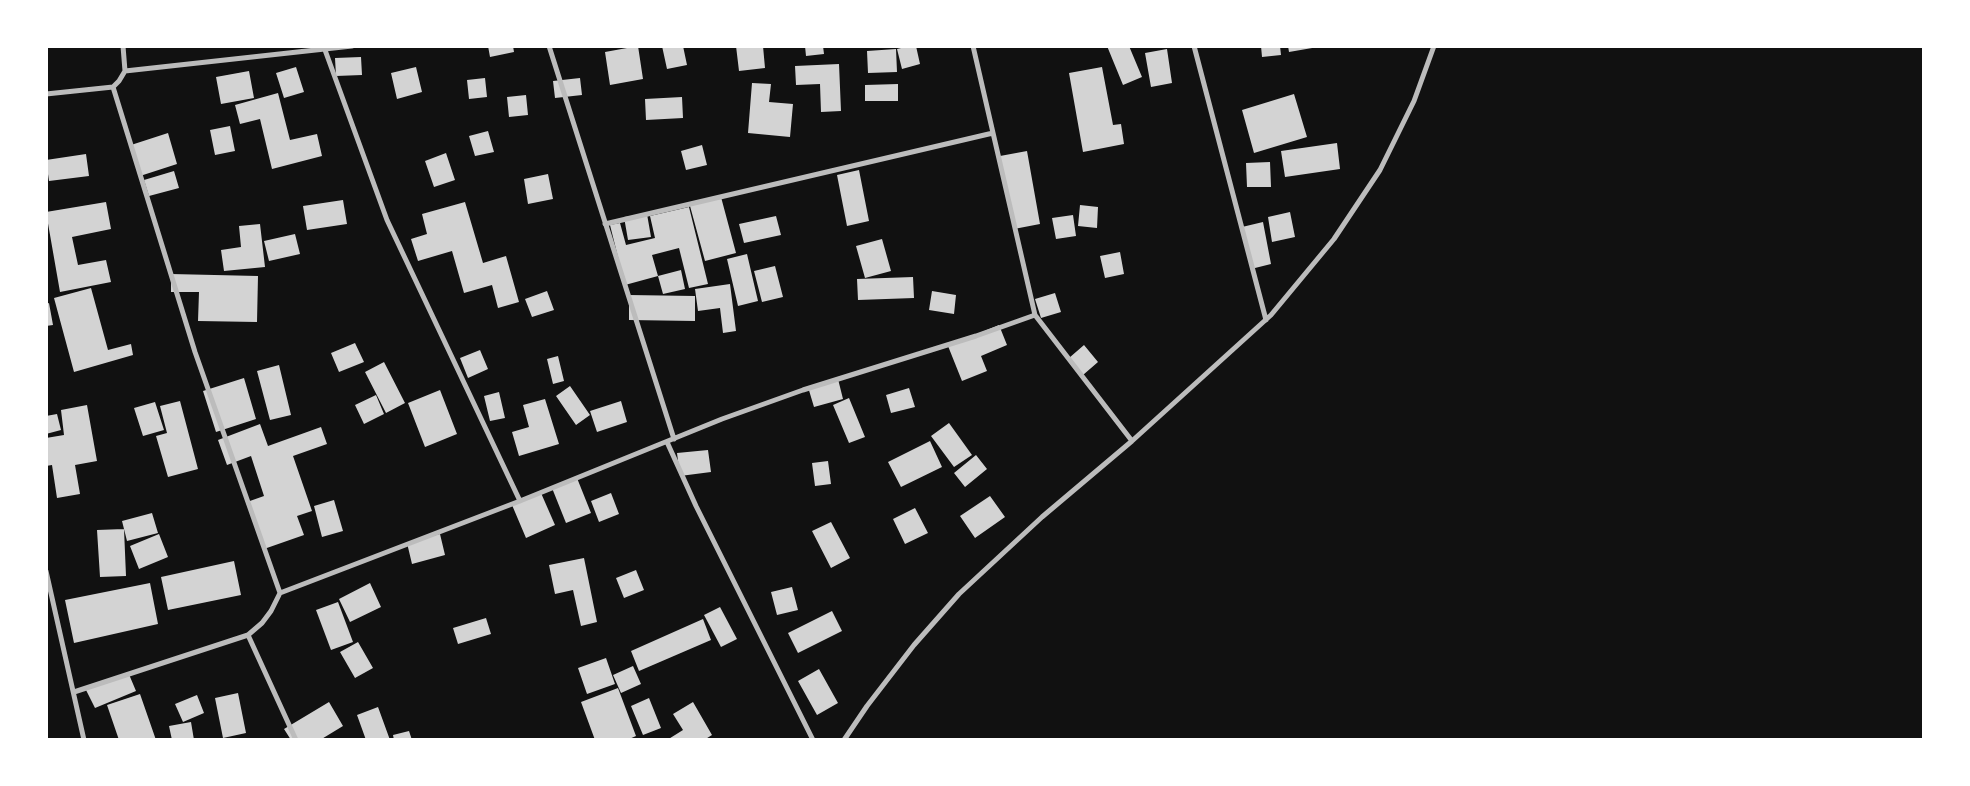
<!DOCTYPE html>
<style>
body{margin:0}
#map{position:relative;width:1970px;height:786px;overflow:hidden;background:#111;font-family:"Golos Text",sans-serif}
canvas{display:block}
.frame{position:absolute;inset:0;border:48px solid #fff;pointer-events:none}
</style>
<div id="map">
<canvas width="1970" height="786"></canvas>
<div class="frame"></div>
</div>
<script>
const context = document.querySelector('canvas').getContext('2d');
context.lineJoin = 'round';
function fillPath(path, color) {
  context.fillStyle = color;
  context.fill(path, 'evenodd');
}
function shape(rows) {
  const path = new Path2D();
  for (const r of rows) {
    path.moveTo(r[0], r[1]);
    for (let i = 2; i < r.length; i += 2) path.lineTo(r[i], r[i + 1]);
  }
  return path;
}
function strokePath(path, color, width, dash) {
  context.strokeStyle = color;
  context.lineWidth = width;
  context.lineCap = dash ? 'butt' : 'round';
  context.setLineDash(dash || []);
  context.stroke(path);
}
fillPath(shape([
 [488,46,513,46,514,52,490,57],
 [638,46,643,79,610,85,605,52],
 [662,46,683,46,687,65,667,69],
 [736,46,763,46,765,68,739,71],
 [805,46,823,46,824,54,806,56],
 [909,46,916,46,920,64,902,69,897,49],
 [1107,46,1129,46,1142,77,1123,85],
 [1261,46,1280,46,1281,55,1262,57],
 [1288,46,1318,46,1318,47,1289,52],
 [896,49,897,72,868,73,867,51],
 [1167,49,1172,83,1151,87,1145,53],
 [361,57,362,75,336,76,335,58],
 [839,64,841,111,821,112,820,84,796,85,795,66],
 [296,67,304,92,284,98,276,73],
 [416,67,422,92,397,99,391,73],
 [1102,67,1113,125,1121,124,1124,144,1083,152,1069,73],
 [249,71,254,98,221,104,216,77],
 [485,78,487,97,469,99,467,80],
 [580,78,582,95,555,98,553,81],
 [752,83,771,84,769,102,793,104,790,137,748,133],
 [898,84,898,101,865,101,865,85],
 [278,93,290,140,317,134,322,156,272,169,260,119,240,124,235,105],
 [1294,94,1307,137,1254,153,1242,110],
 [526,95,528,115,509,117,507,97],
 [682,97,683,118,646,120,645,99],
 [230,126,235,151,215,155,210,130],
 [488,131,494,152,475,156,469,136],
 [168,133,177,164,140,176,131,145],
 [1337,143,1340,169,1285,177,1281,151],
 [702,145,707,165,686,170,681,151],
 [1027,151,1040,224,1014,229,1000,156],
 [446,153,455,180,434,187,425,161],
 [86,154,89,176,49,181,46,160],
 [1270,162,1271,187,1247,187,1246,163],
 [859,170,869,221,847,226,837,175],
 [174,171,179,188,149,196,144,180],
 [548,174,553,199,528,204,524,179],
 [721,197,736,253,705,261,690,206],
 [343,200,347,224,307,230,303,206],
 [106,202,111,229,72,237,78,265,106,260,111,282,60,292,46,212],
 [465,202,483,263,506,256,519,302,498,308,492,285,464,293,452,251,418,261,411,239,427,234,422,214],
 [1080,205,1098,207,1097,228,1078,226],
 [689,207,708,284,689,288,679,248,652,255,658,276,625,285,610,225,620,223,626,245,655,238,650,216],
 [1290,212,1295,237,1272,242,1268,217],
 [647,214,651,237,628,240,624,217],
 [1073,215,1076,236,1056,239,1052,218],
 [776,216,781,235,744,243,739,224],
 [1263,222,1271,264,1251,269,1242,227],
 [260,224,265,267,224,271,221,250,241,247,239,226],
 [295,234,300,254,269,261,264,241],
 [882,239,891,271,865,278,856,246],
 [1120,252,1124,274,1105,278,1100,256],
 [747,254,758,301,738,306,727,259],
 [775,266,783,297,762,302,754,271],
 [681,270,685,289,663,294,658,276],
 [171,274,258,276,257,322,198,321,199,292,171,292],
 [913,277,914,298,858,300,857,279],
 [730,284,736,331,723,333,720,308,698,311,695,289],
 [91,288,108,350,131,344,133,355,74,372,54,298],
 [547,291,554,310,532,317,525,299],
 [932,291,956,295,954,314,929,310],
 [1055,293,1061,312,1041,318,1035,299],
 [629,295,695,296,695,321,629,320],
 [49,303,53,325,46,326,46,304],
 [999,325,1007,345,981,356,987,371,962,381,948,346],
 [355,343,364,362,339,372,331,353],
 [1084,345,1098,362,1083,375,1069,358],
 [480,350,488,369,468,378,460,358],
 [558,356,564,381,553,384,547,359],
 [384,362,405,403,386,413,365,372],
 [279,365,291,415,270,420,257,371],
 [244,378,256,419,216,432,203,391],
 [838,379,843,399,814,407,808,387],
 [570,386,590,415,576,425,556,396],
 [909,388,915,407,891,413,886,395],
 [440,390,457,434,425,447,408,403],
 [499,392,505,418,490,421,484,396],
 [376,395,384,414,364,424,355,405],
 [849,398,865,437,849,443,833,405],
 [545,399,559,444,519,456,512,432,529,427,523,405],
 [180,401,198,469,168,477,156,436,167,433,160,406],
 [621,401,627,422,597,432,590,411],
 [155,402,164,430,143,436,134,408],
 [87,405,97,461,75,465,80,494,57,498,52,465,46,466,46,438,64,435,61,410],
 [57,414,61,430,46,434,46,416],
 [949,423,972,455,954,467,931,436],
 [260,424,268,446,321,427,327,444,293,456,312,511,297,516,304,535,264,549,247,502,264,496,251,456,227,465,218,440],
 [930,441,942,467,901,487,888,462],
 [708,450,711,472,680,476,677,453],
 [976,455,987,469,965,487,954,473],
 [828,461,831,484,815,486,812,463],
 [577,478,591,513,566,523,552,488],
 [541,493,555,525,526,538,512,505],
 [611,493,619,514,599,522,591,501],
 [990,496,1005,517,975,538,960,516],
 [334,500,343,531,322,537,314,506],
 [915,508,928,533,905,544,893,519],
 [152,513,158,533,127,541,122,521],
 [831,522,850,558,831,568,812,531],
 [124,529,126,576,100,577,97,530],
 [159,534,168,557,139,569,130,546],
 [440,534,445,555,412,564,407,543],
 [584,558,597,622,581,626,573,590,555,594,549,565],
 [234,561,241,595,168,610,161,577],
 [636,570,644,590,624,598,616,578],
 [150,583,158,624,74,643,65,600],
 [370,583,381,607,350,622,339,599],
 [792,587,798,610,777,615,771,592],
 [338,602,353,642,331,650,316,610],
 [720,607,737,639,721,647,704,615],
 [832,611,842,631,798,653,788,633],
 [486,618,491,634,458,644,453,628],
 [703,619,711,640,639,671,631,651],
 [358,642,373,668,355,678,340,652],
 [606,658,615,684,587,694,578,668],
 [633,666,641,684,621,693,613,675],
 [819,669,838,703,817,715,798,681],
 [128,672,136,691,95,708,86,690],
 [618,688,636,736,627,740,595,740,581,702],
 [238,693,246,733,223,738,215,698],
 [140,694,156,740,119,740,107,705],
 [197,695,204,713,183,722,175,704],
 [649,698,661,728,643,735,631,706],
 [329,702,343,726,320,740,291,740,284,729],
 [693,702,712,735,704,740,667,740,683,730,673,714],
 [378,707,390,740,366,740,357,715],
 [191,722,194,740,172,740,169,726],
 [409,731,412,740,394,740,393,735]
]), '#d3d3d3');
strokePath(shape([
 [123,46,125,71,352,46],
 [549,46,674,439],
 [1194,46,1266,320],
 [325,50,387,220,520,501],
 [125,71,119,81,113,87,195,352,280,593],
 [46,94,113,87],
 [605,224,993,133],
 [1035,315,1132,441],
 [667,442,696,506,813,740],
 [46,571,84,740],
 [248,635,296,740],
 [74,692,248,635,262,623,271,611,280,593,520,501,722,419,803,390,976,336,1035,315,973,46],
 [844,740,867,706,914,645,959,594,1042,517,1132,441,1271,315,1334,239,1380,170,1414,101,1434,46]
]), '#bcbcbc', 5);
</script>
